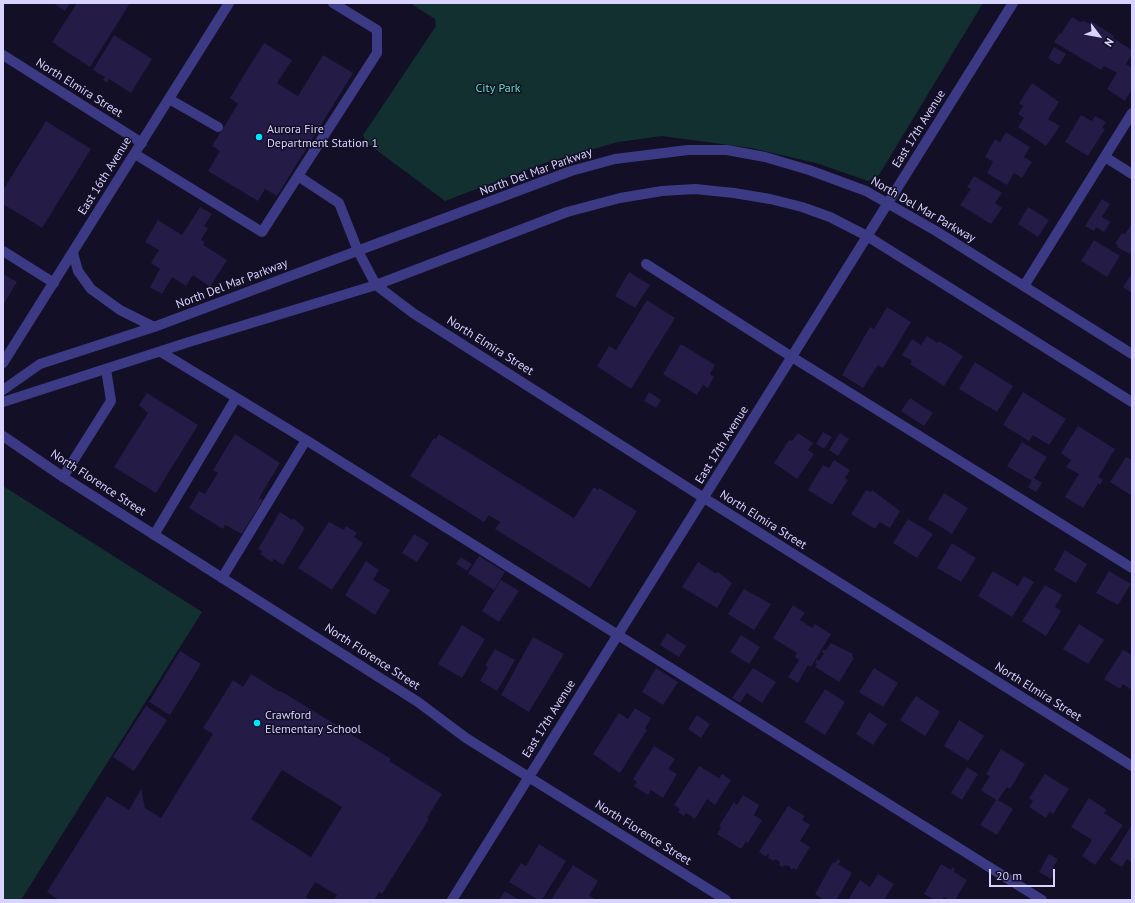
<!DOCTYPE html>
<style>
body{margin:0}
#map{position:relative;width:1135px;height:903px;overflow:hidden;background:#130f26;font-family:"PT Sans",sans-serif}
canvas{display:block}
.frame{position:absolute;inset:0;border:4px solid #d9d4ff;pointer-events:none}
.north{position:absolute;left:1079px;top:16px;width:40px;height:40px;-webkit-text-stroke:3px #130f26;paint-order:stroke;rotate:122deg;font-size:11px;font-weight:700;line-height:16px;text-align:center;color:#d9d4ff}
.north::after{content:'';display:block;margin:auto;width:14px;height:18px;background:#d9d4ff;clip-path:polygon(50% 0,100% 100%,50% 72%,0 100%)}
.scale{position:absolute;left:989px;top:869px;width:66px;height:18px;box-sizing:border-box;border:2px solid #d9d4ff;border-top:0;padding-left:5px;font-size:12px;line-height:14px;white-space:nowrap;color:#d9d4ff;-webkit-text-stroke:3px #130f26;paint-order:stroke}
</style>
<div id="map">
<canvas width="1135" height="903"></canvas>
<div class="frame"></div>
<div class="north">N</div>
<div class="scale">20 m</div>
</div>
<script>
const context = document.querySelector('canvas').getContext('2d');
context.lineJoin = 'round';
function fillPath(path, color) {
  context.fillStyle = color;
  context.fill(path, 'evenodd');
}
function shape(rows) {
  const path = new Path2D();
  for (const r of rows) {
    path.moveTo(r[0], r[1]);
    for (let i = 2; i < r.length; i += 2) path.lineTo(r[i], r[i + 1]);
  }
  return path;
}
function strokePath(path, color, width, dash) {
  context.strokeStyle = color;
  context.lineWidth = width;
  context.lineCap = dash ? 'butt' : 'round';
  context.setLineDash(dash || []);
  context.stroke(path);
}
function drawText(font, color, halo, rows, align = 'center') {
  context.font = font + ' "PT Sans",sans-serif';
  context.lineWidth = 3;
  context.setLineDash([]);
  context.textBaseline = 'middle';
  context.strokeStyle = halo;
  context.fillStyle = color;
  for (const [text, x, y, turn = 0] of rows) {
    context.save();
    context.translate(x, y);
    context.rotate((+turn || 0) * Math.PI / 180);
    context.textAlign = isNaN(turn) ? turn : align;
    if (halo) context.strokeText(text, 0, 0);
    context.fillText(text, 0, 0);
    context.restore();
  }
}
fillPath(shape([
 [410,3,983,3,879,175,868,181,816,163,751,148,662,136,618,142,545,163,445,201,367,143,363,135,436,26,435,19],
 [3,486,202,612,21,900,3,900]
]), '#12302f');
fillPath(shape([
 [53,3,70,3,65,11],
 [77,3,130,3,90,67,52,42],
 [1072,17,1080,22,1084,21,1090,24,1091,21,1114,36,1113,38,1132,50,1132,54,1126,64,1132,68,1132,89,1125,101,1107,89,1117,73,1104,66,1101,70,1054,42,1060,33,1061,34],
 [114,35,152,59,131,93,109,79,107,83,103,80,105,77,93,70],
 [264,43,292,60,277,83,298,96,323,55,353,73,277,196,265,189,258,201,208,171,220,151,212,146,238,104,230,98],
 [1054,47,1066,54,1059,65,1048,58],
 [1032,83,1059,102,1048,119,1060,126,1046,146,1018,127,1024,118,1018,114,1023,106,1019,103],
 [1081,115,1092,121,1095,116,1106,122,1102,128,1105,129,1088,156,1065,142],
 [46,121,91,149,42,228,3,204,3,190],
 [1006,132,1030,147,1024,157,1032,162,1022,178,1014,173,1007,185,987,173,993,162,985,157,995,139,1000,142],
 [974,176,1002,193,995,203,1002,208,991,224,960,205,971,189,967,187],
 [1102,199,1110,204,1102,217,1110,222,1104,232,1096,227,1094,231,1085,226],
 [200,207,212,214,204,226,208,228,201,240,205,242,203,245,227,260,210,287,193,275,186,286,172,277,162,294,150,287,160,269,151,263,159,250,145,242,158,220,182,235],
 [1028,207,1049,220,1038,237,1018,224],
 [1131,225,1132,250,1130,254,1117,247,1118,245,1115,244,1122,233,1125,234],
 [1094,240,1120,256,1107,277,1081,261],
 [629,272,650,285,635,308,615,296],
 [1132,273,1132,293,1123,287],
 [3,274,17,282,3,305],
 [647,300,675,318,631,389,597,366,609,346,616,350],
 [887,307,911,322,883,368,878,365,863,388,842,375,870,327,874,329],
 [927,336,937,343,939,341,963,356,944,386,910,364,912,361,902,355,912,339,921,345],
 [681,344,715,365,710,374,714,377,708,388,703,385,697,395,663,374],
 [975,362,1013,386,997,412,959,389],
 [649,392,661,400,656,408,644,401],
 [1023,392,1066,419,1049,445,1033,435,1029,441,1003,425],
 [147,393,198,425,156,493,114,467,148,413,139,405],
 [910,398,933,413,924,426,901,411],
 [1078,426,1115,449,1098,477,1103,480,1100,485,1098,484,1083,508,1065,497,1079,474,1066,467,1071,460,1061,453],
 [823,432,832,437,824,449,816,444],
 [798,433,813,443,808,450,814,454,797,479,774,463,789,440,792,441],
 [840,433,849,439,838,456,829,450],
 [235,434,280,463,259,498,263,500,242,534,225,525,223,529,189,508,199,491,205,494,218,473,213,470],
 [439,434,574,518,594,487,598,490,599,488,637,511,590,588,495,529,500,522,489,515,484,522,410,476,434,438,436,439],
 [1022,442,1047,457,1034,478,1042,483,1036,492,1028,487,1032,481,1007,466],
 [1126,457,1132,460,1132,496,1110,482],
 [834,460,850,470,845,478,848,480,832,505,808,490,823,465,829,468],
 [866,490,871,492,872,490,900,511,890,528,880,522,875,529,851,514],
 [944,493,968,508,952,534,928,519],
 [280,512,292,520,293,518,305,528,283,565,274,559,272,562,260,554,262,551,258,549],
 [908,519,933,534,917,558,893,543],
 [329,522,344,530,346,526,357,533,354,537,363,543,332,590,298,568],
 [414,534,429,543,417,562,402,553],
 [952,543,976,558,961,582,937,568],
 [1065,550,1087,564,1076,583,1054,570],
 [479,556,505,572,494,590,468,573],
 [461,557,472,564,467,571,456,564],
 [366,561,379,570,373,580,390,590,375,615,345,595],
 [698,562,715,573,718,572,732,583,717,608,682,587],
 [993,571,1018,586,1024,576,1034,582,1012,617,978,596],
 [1109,571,1131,584,1118,605,1096,593],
 [501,580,519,591,499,622,482,611],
 [1045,585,1062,595,1055,607,1061,611,1046,636,1022,621],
 [744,589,771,604,754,630,728,614],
 [793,605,805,613,800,620,812,628,815,624,831,634,811,667,808,665,798,683,788,677,799,660,795,657,797,653,773,638],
 [1079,624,1104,640,1088,664,1063,649],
 [462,625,485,639,462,678,438,664],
 [667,633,686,646,679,657,660,645],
 [741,635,760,647,749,664,730,652],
 [533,637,564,654,529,712,501,695],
 [831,643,853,654,852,656,854,658,839,682,815,667,817,664,815,663,817,659,819,661,824,653,821,652,824,649,826,650],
 [495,649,515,660,497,691,480,681,488,667,485,666],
 [1123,650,1132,655,1132,690,1123,684,1120,689,1104,679],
 [180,651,201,664,170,715,149,702],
 [656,668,678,682,663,705,642,692],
 [753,668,776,682,762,703,747,693,740,703,732,698],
 [874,668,898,683,883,707,859,692],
 [251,674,280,692,281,691,391,759,389,761,442,794,427,818,429,819,382,894,379,892,374,900,334,900,337,895,315,882,306,897,310,900,59,900,47,892,107,796,129,810,141,789,145,808,161,818,213,734,203,728,233,680,243,687],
 [282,770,342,807,311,857,251,819],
 [825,689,845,702,825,735,804,722],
 [916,696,940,712,925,736,900,720],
 [146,706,167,720,134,771,113,757],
 [635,708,651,718,645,729,647,730,620,773,593,754,619,713,628,719],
 [869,712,887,724,873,745,856,734],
 [697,715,710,724,701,738,688,729],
 [959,720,984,736,968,761,944,746],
 [654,746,675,759,668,769,677,774,663,798,651,790,648,795,634,786,637,782,633,779],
 [1001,749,1025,764,1010,789,1007,787,998,800,1013,809,997,835,980,825,996,800,981,790,990,776,986,774],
 [699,766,719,778,722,774,731,780,715,805,707,799,695,819,686,813,684,816,678,812,680,809,674,805],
 [967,767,978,774,962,800,951,793],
 [1045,774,1069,789,1053,814,1050,811,1046,818,1029,807,1033,801,1029,798],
 [743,795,759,805,754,815,762,820,748,843,746,842,741,849,717,834,721,827,719,826,734,802,737,805],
 [1089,798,1107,810,1104,813,1123,825,1095,865,1082,856,1092,840,1071,827],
 [788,806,805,816,802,820,810,825,800,841,810,847,796,870,793,868,792,870,788,865,787,866,784,865,783,867,779,865,780,862,775,859,774,861,768,858,769,855,767,854,766,857,759,852],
 [1131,826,1132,863,1127,859,1122,867,1110,860],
 [539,844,566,861,542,900,538,900,509,882,521,863,526,866],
 [1049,854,1058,859,1053,868,1056,870,1051,879,1039,872],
 [838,859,841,861,838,864,852,873,837,899,824,900,815,894,833,862,835,863],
 [941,864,951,870,952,867,955,869,954,872,967,880,955,900,949,900,944,897,942,900,935,900,924,894],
 [573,865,598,881,589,895,596,900,551,900],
 [878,874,894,884,884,900,848,900,860,880,870,887],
 [505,891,519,900,499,900]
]), '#241b47');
strokePath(shape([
 [169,99,218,127],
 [135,154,262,232,377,53,377,30,333,3],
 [1105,157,1132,174],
 [298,176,339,203,358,251],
 [3,251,54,283],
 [646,264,792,357,1132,568],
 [1024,286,1132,113],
 [161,352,306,440,1042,900],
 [63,477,111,401,106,369],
 [154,535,236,398],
 [222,578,306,440]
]), '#3d3a85', 10);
strokePath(shape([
 [3,55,142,143],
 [358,251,376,285,413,313,704,498,1132,766],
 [3,436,63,477,418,702,466,738,726,900]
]), '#3d3a85', 10);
strokePath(shape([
 [73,253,78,271,91,289,120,310,154,327],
 [3,363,229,3],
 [3,390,40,364,154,327,571,171,615,159,688,150,727,150,765,157,809,170,866,191,936,231,1132,354],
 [3,402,189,342,376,285,567,212,620,198,662,191,695,189,734,193,770,199,802,207,830,217,867,236,1132,402],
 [452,900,1013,3]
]), '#3d3a85', 10);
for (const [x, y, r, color] of [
 [259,137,4,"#00e5ff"],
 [257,723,4,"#00e5ff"]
]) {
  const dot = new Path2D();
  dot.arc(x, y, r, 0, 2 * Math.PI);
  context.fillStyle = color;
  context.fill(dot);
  strokePath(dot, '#130f26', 1.5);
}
drawText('12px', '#d9d4ff', '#130f26', [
 ["North Elmira Street",79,88,32],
 ["East 17th Avenue",919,129,-58],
 ["North Del Mar Parkway",536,172,-20],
 ["East 16th Avenue",105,176,-58],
 ["North Del Mar Parkway",923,210,30],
 ["North Del Mar Parkway",232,284,-21],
 ["North Elmira Street",490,346,32],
 ["East 17th Avenue",722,445,-58],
 ["North Florence Street",98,483,33],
 ["North Elmira Street",763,520,32],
 ["North Florence Street",372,657,33],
 ["North Elmira Street",1038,692,32],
 ["East 17th Avenue",549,719,-58],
 ["North Florence Street",643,833,32]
]);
drawText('12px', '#5fe0c0', '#130f26', [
 ["City Park",498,89]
]);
drawText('12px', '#d9d4ff', '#130f26', [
 ["Aurora Fire",267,130],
 ["Department Station 1",267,144],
 ["Crawford",265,716],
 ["Elementary School",265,730]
], 'left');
</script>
